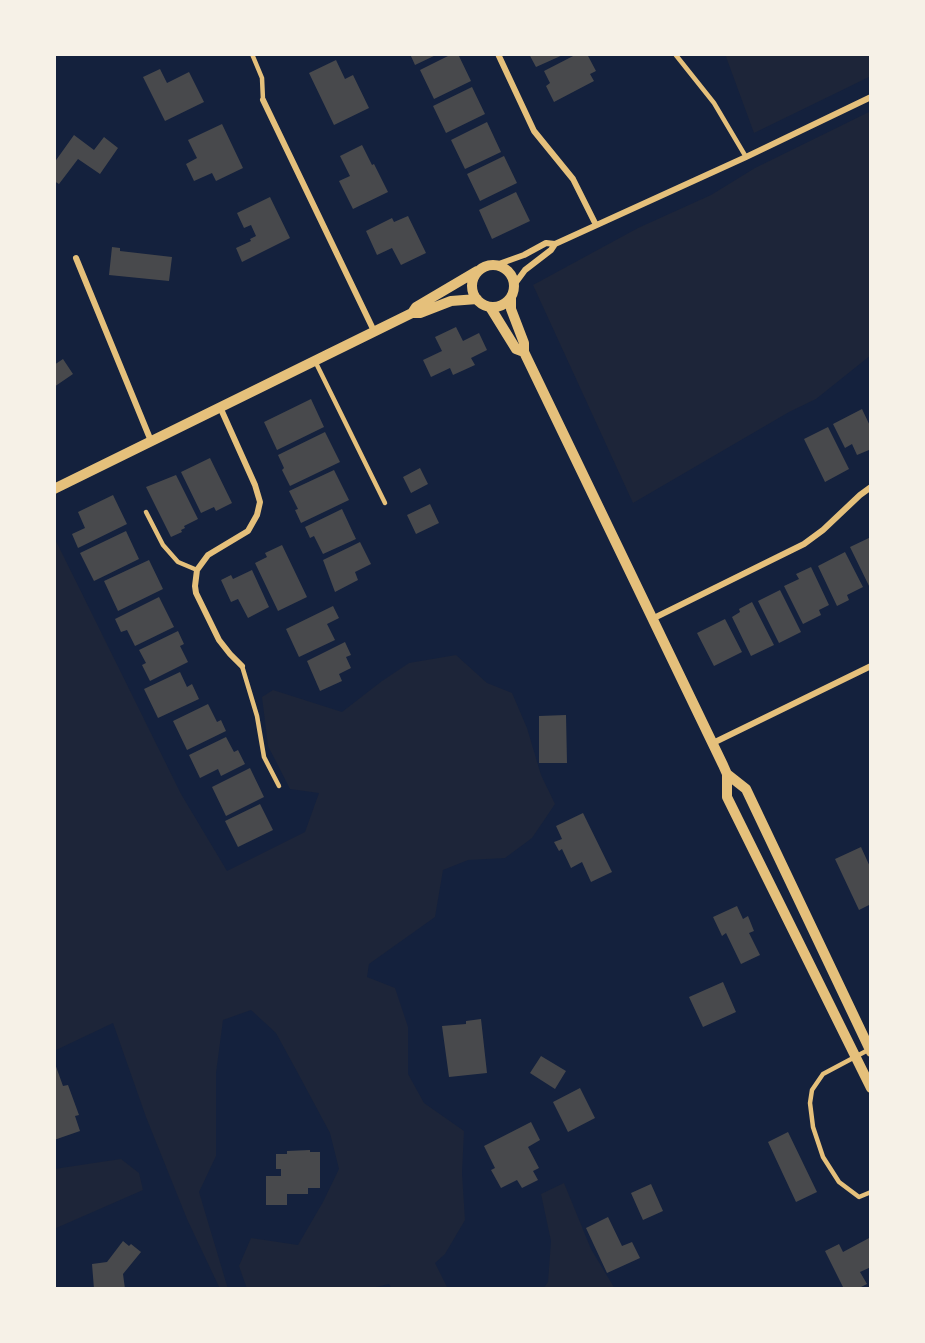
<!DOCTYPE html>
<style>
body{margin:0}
#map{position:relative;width:925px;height:1343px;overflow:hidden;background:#14213d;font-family:"Archivo Narrow",sans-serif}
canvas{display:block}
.frame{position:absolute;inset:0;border:56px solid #f6f1e7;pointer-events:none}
</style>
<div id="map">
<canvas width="925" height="1343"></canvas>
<div class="frame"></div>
</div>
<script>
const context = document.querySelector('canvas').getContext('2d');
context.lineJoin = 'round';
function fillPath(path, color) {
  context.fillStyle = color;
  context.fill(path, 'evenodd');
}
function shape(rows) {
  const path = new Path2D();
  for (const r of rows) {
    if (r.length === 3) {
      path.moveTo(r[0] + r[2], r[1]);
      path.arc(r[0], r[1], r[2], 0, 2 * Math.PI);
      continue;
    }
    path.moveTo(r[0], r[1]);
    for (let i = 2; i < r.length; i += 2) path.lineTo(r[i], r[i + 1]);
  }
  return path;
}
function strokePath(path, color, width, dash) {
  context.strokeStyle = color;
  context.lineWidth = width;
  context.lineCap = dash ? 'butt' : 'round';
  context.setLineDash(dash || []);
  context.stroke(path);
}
fillPath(shape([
 [725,54,871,54,871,76,754,133],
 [871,111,871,355,816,399,789,412,633,503,533,285,638,228,711,195,755,168],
 [54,537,181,794,227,871,305,832,319,793,290,789,268,746,262,697,273,690,342,712,382,681,409,663,456,655,487,683,512,693,527,728,541,775,555,804,532,838,505,858,468,860,443,870,435,917,369,964,367,977,395,988,408,1027,408,1074,424,1103,464,1131,462,1173,465,1220,445,1254,435,1263,448,1289,392,1289,389,1284,376,1287,374,1289,247,1289,239,1266,251,1238,298,1245,323,1202,339,1169,330,1133,300,1077,276,1033,251,1010,223,1020,216,1073,216,1156,199,1192,228,1289,220,1289,187,1219,146,1117,113,1023,54,1051],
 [121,1159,139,1173,143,1190,54,1229,54,1169],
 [564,1183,591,1249,615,1289,543,1289,548,1282,551,1241,541,1194]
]), '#1d2539');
fillPath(shape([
 [410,54,438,54,415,65],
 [452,54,458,54,471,81,434,99,420,70],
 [529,54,565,54,536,67],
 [577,54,587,54,596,71,590,74,594,81,554,102,546,86,550,83,544,71],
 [336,60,345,79,353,75,369,108,334,125,309,73],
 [160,69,167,83,189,72,204,102,165,121,143,77],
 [472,87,485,114,446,133,433,106],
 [487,122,501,152,465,169,451,140],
 [222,124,243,168,216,181,212,173,194,181,186,164,197,158,188,140],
 [74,135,94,150,104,137,118,148,100,174,78,159,59,184,54,181,54,163],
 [362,145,372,165,374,164,388,192,353,209,339,181,350,176,340,156],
 [504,156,517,183,480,201,467,174],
 [516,192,530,221,492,239,479,210],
 [270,197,290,238,242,262,236,248,251,241,250,239,256,236,251,225,244,228,237,213],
 [408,216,426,253,401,265,392,248,377,255,366,231,392,218,394,222],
 [112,247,120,248,120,251,172,257,169,281,109,275],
 [456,327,463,341,479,333,487,350,471,358,475,365,453,375,450,368,431,377,423,360,442,351,435,337],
 [63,359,73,374,54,387,54,365],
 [311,399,324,427,277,450,264,422],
 [862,409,871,428,871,454,869,450,857,455,852,444,845,448,833,424],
 [828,427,849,469,825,482,804,439],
 [325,432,340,462,290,486,282,470,284,468,278,455],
 [210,458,232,503,216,511,214,507,201,513,181,472],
 [420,468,428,484,411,493,403,477],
 [334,470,349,500,301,523,295,510,298,509,289,491],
 [176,475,198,519,184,526,185,528,181,530,182,532,171,537,146,487],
 [113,495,127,524,78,548,72,534,85,528,78,512],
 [430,504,439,523,416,534,407,515],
 [342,509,356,539,323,554,314,536,310,538,305,527],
 [126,531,139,559,94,581,80,553],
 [871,537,871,590,850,547],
 [360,542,371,564,355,572,358,580,335,592,323,560],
 [282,545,307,597,278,611,255,563,267,557,265,553],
 [845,552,863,587,847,595,849,600,837,606,818,566],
 [149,560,163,589,118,611,104,581],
 [811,567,829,605,819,610,821,615,803,624,784,586,799,579,796,574],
 [252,570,269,607,248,618,238,599,231,602,221,580,231,575,233,579],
 [780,590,801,632,779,643,758,601],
 [159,597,174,627,135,646,127,630,121,632,115,619],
 [752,602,774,645,751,656,732,617,740,612,739,609],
 [333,606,339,618,327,624,335,640,299,657,286,629],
 [725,619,742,652,714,666,697,633],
 [178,631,184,644,180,646,188,662,150,681,142,665,146,663,139,650],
 [345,642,351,655,346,657,351,668,339,674,342,681,320,691,307,661],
 [180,672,187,687,192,684,199,699,158,718,144,689],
 [208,704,217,722,221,720,226,731,187,750,173,721],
 [566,715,567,763,539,763,539,716],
 [226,737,234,752,238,750,245,764,221,776,218,769,200,778,189,755],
 [250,768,264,797,226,816,212,787],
 [260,804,273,830,238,847,225,821],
 [583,813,612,872,591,882,582,862,571,868,562,849,559,851,554,842,562,839,556,826],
 [861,847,871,869,871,904,859,910,835,859],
 [737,906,743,919,748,916,754,931,749,933,760,955,741,964,726,933,722,936,713,917],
 [723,982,736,1012,703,1027,689,997],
 [481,1019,487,1073,449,1077,442,1026,466,1024,466,1021],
 [541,1056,566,1071,555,1089,530,1073],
 [54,1061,63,1086,68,1085,79,1115,75,1116,80,1131,54,1140],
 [580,1088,595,1118,568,1132,553,1102],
 [531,1122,540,1140,528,1147,539,1168,533,1171,538,1180,522,1188,517,1180,501,1188,491,1170,495,1168,484,1146],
 [788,1132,817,1192,796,1202,768,1142],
 [310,1150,310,1152,320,1152,320,1188,308,1188,308,1194,287,1194,287,1205,266,1205,266,1176,281,1176,281,1169,276,1169,276,1154,287,1154,287,1151],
 [651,1184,663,1211,643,1220,631,1193],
 [608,1217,622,1246,632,1242,640,1258,607,1273,586,1228],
 [871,1237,871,1267,860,1272,867,1284,857,1289,844,1289,825,1251,839,1244,843,1252],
 [123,1241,129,1246,131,1244,141,1252,123,1274,125,1289,94,1289,92,1264,107,1262]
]), '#48494c');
strokePath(shape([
 [252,54,262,78,263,100],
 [675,54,714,103,746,157],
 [315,361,385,503],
 [146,512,163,545,178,562,197,570],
 [242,666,257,716,264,757,279,786],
 [870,1049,823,1074,812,1090,810,1103,813,1127,823,1157,839,1182,859,1197,871,1192]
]), '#e5c07b', 4.5);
strokePath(shape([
 [498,54,534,131,573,179,596,225],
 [263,100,374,331],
 [76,258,151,441],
 [496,265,524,255,546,243,555,244],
 [514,285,525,270,551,250,555,244,746,157,871,97],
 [220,407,255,485,260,502,257,515,248,531,208,555,197,570,195,586,196,593,219,640,230,654,242,666],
 [654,618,804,544,823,530,860,495,871,487],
 [713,743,871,666]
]), '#e5c07b', 6);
strokePath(shape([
 [493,286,21],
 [511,297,511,309,524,343,524,352,723,765,727,774,727,797,871,1088],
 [490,307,516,349,524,352],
 [412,313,420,313,451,301,477,299],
 [54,489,412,313,416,307,477,271],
 [727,774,746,789,871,1052]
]), '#e5c07b', 10);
</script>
